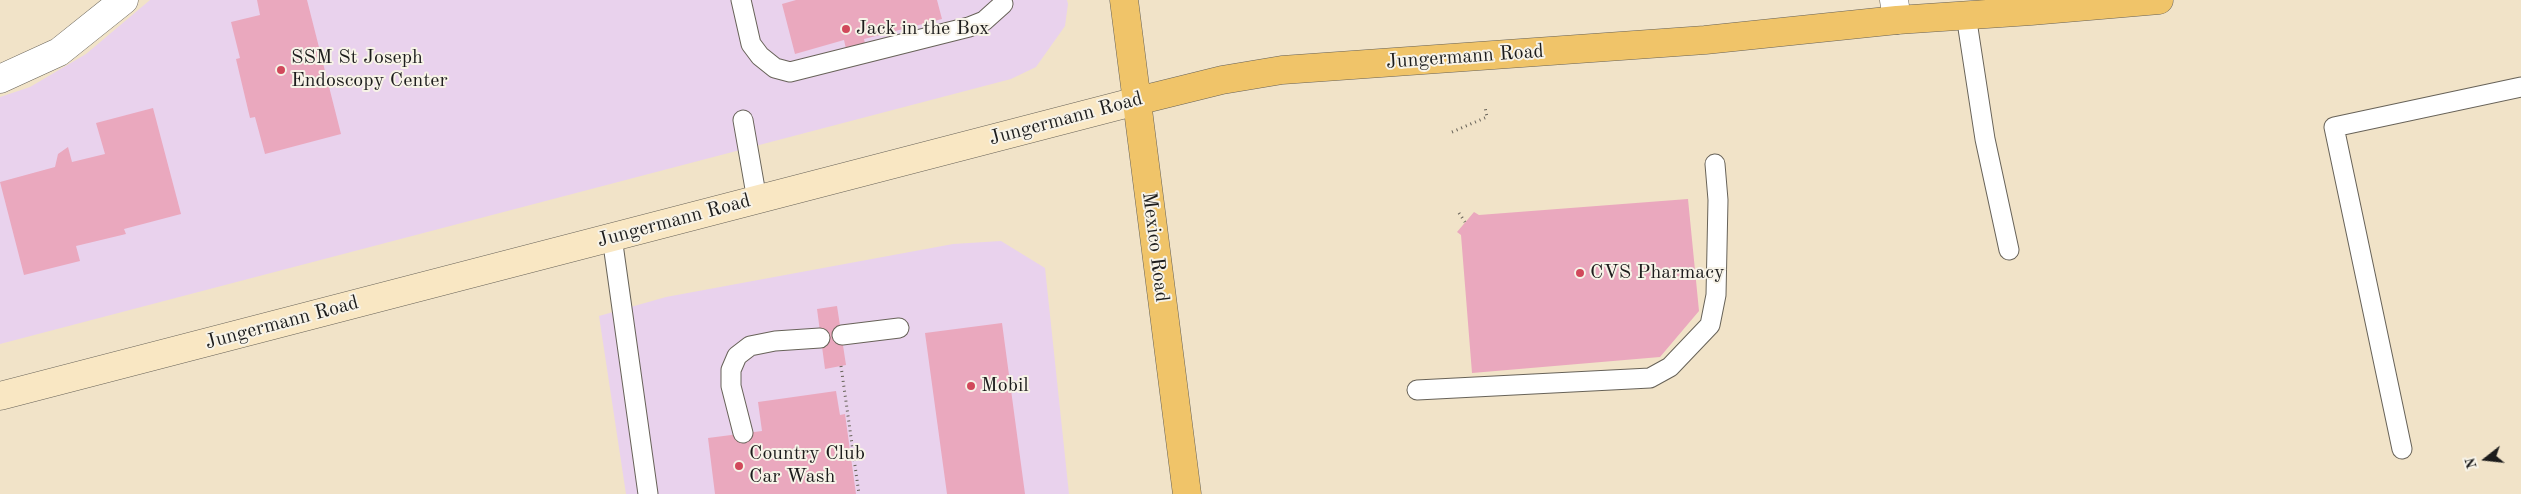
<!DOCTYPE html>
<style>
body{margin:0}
#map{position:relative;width:2521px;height:494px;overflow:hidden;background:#f1e3c8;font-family:"Old Standard TT",serif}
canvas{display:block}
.north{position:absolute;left:2461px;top:434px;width:50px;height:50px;-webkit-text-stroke:4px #f7f3e8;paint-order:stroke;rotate:254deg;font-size:14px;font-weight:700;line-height:20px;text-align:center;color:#1c1c1c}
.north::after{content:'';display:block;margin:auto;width:18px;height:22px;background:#1c1c1c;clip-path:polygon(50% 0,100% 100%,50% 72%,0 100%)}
</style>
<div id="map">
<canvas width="2521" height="494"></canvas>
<div class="north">N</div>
</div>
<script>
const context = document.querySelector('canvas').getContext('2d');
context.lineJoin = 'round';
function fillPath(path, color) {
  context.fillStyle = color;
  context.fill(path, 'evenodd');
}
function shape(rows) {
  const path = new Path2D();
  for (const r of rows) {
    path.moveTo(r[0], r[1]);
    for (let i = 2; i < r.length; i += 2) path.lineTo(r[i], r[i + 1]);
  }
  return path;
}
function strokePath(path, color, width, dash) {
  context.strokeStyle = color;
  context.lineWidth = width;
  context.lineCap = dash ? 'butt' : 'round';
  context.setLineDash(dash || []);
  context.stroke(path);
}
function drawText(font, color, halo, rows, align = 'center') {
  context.font = font + ' "Old Standard TT",serif';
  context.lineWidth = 4;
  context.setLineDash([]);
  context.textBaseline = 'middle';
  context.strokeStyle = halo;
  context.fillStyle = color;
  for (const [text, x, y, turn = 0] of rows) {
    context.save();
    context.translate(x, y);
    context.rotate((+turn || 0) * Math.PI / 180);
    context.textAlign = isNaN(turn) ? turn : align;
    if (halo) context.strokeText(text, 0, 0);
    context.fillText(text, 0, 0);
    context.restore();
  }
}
fillPath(shape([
 [150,0,1067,0,1068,4,1065,26,1036,67,1011,79,0,344,0,97,30,87,86,54],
 [1001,241,1045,268,1069,494,626,494,599,316,666,297,953,244]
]), '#e9d2ed');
fillPath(shape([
 [257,0,307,0,341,134,265,154,255,117,250,118,236,59,240,58,231,22,260,15],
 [796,0,937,0,942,19,864,39,866,48,847,53,844,40,795,54,782,4],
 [153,108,181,214,124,229,126,234,76,246,80,261,24,275,0,182,55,167,58,154,68,147,72,162,105,154,96,123],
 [1688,199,1699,311,1660,357,1472,373,1461,235,1457,232,1474,212,1479,215],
 [837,306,846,365,825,369,817,309],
 [1002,323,1025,494,947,494,925,333],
 [836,391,840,415,845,414,856,494,715,494,708,438,762,431,758,402]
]), '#eaa8be');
const lane = shape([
 [741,0,751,44,760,56,775,68,790,72,969,27,984,21,1003,4],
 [1966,15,1985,139,2009,250],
 [743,120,757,200],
 [612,237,648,494],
 [842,335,899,328],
 [1417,390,1650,378,1670,367,1710,325,1716,295,1718,200,1715,164],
 [743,433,731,386,731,370,737,356,750,346,775,341,820,338],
 [2402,449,2334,127,2521,87]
]);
const street = shape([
 [1894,0,1897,20],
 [0,79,59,52,124,0]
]);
const secondary = shape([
 [0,396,1137,101]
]);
const primary = shape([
 [1124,0,1187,494],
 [1137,101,1222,80,1282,70,1705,40,1897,20,2031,11,2159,0]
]);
strokePath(lane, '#676258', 21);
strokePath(street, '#676258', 29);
strokePath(secondary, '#676258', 29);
strokePath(primary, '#676258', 29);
strokePath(shape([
 [1452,132,1487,117,1485,107],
 [1459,213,1465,222],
 [841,366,859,494]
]), '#676258', 3, [1, 4]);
strokePath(lane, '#fff', 19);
strokePath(street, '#fff', 28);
strokePath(secondary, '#f9e7c3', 28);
strokePath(primary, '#f0c469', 28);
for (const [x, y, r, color] of [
 [846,29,5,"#d1495b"],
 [281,70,5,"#d1495b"],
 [1580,273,5,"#d1495b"],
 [971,386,5,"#d1495b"],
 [739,466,5,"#d1495b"]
]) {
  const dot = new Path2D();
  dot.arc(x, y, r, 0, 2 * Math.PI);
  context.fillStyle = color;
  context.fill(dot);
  strokePath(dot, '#f7f3e8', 2);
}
drawText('20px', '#1c1c1c', '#f7f3e8', [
 ["Jack in the Box",856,29],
 ["SSM St Joseph",291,58],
 ["Endoscopy Center",291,81],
 ["CVS Pharmacy",1590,273],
 ["Mobil",981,386],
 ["Country Club",749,454],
 ["Car Wash",749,477]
], 'left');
drawText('20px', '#1c1c1c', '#f7f3e8', [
 ["Jungermann Road",1465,57,-4],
 ["Jungermann Road",1066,119,-15],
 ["Jungermann Road",674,221,-15],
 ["Mexico Road",1155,247,83],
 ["Jungermann Road",282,323,-15]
]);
</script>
